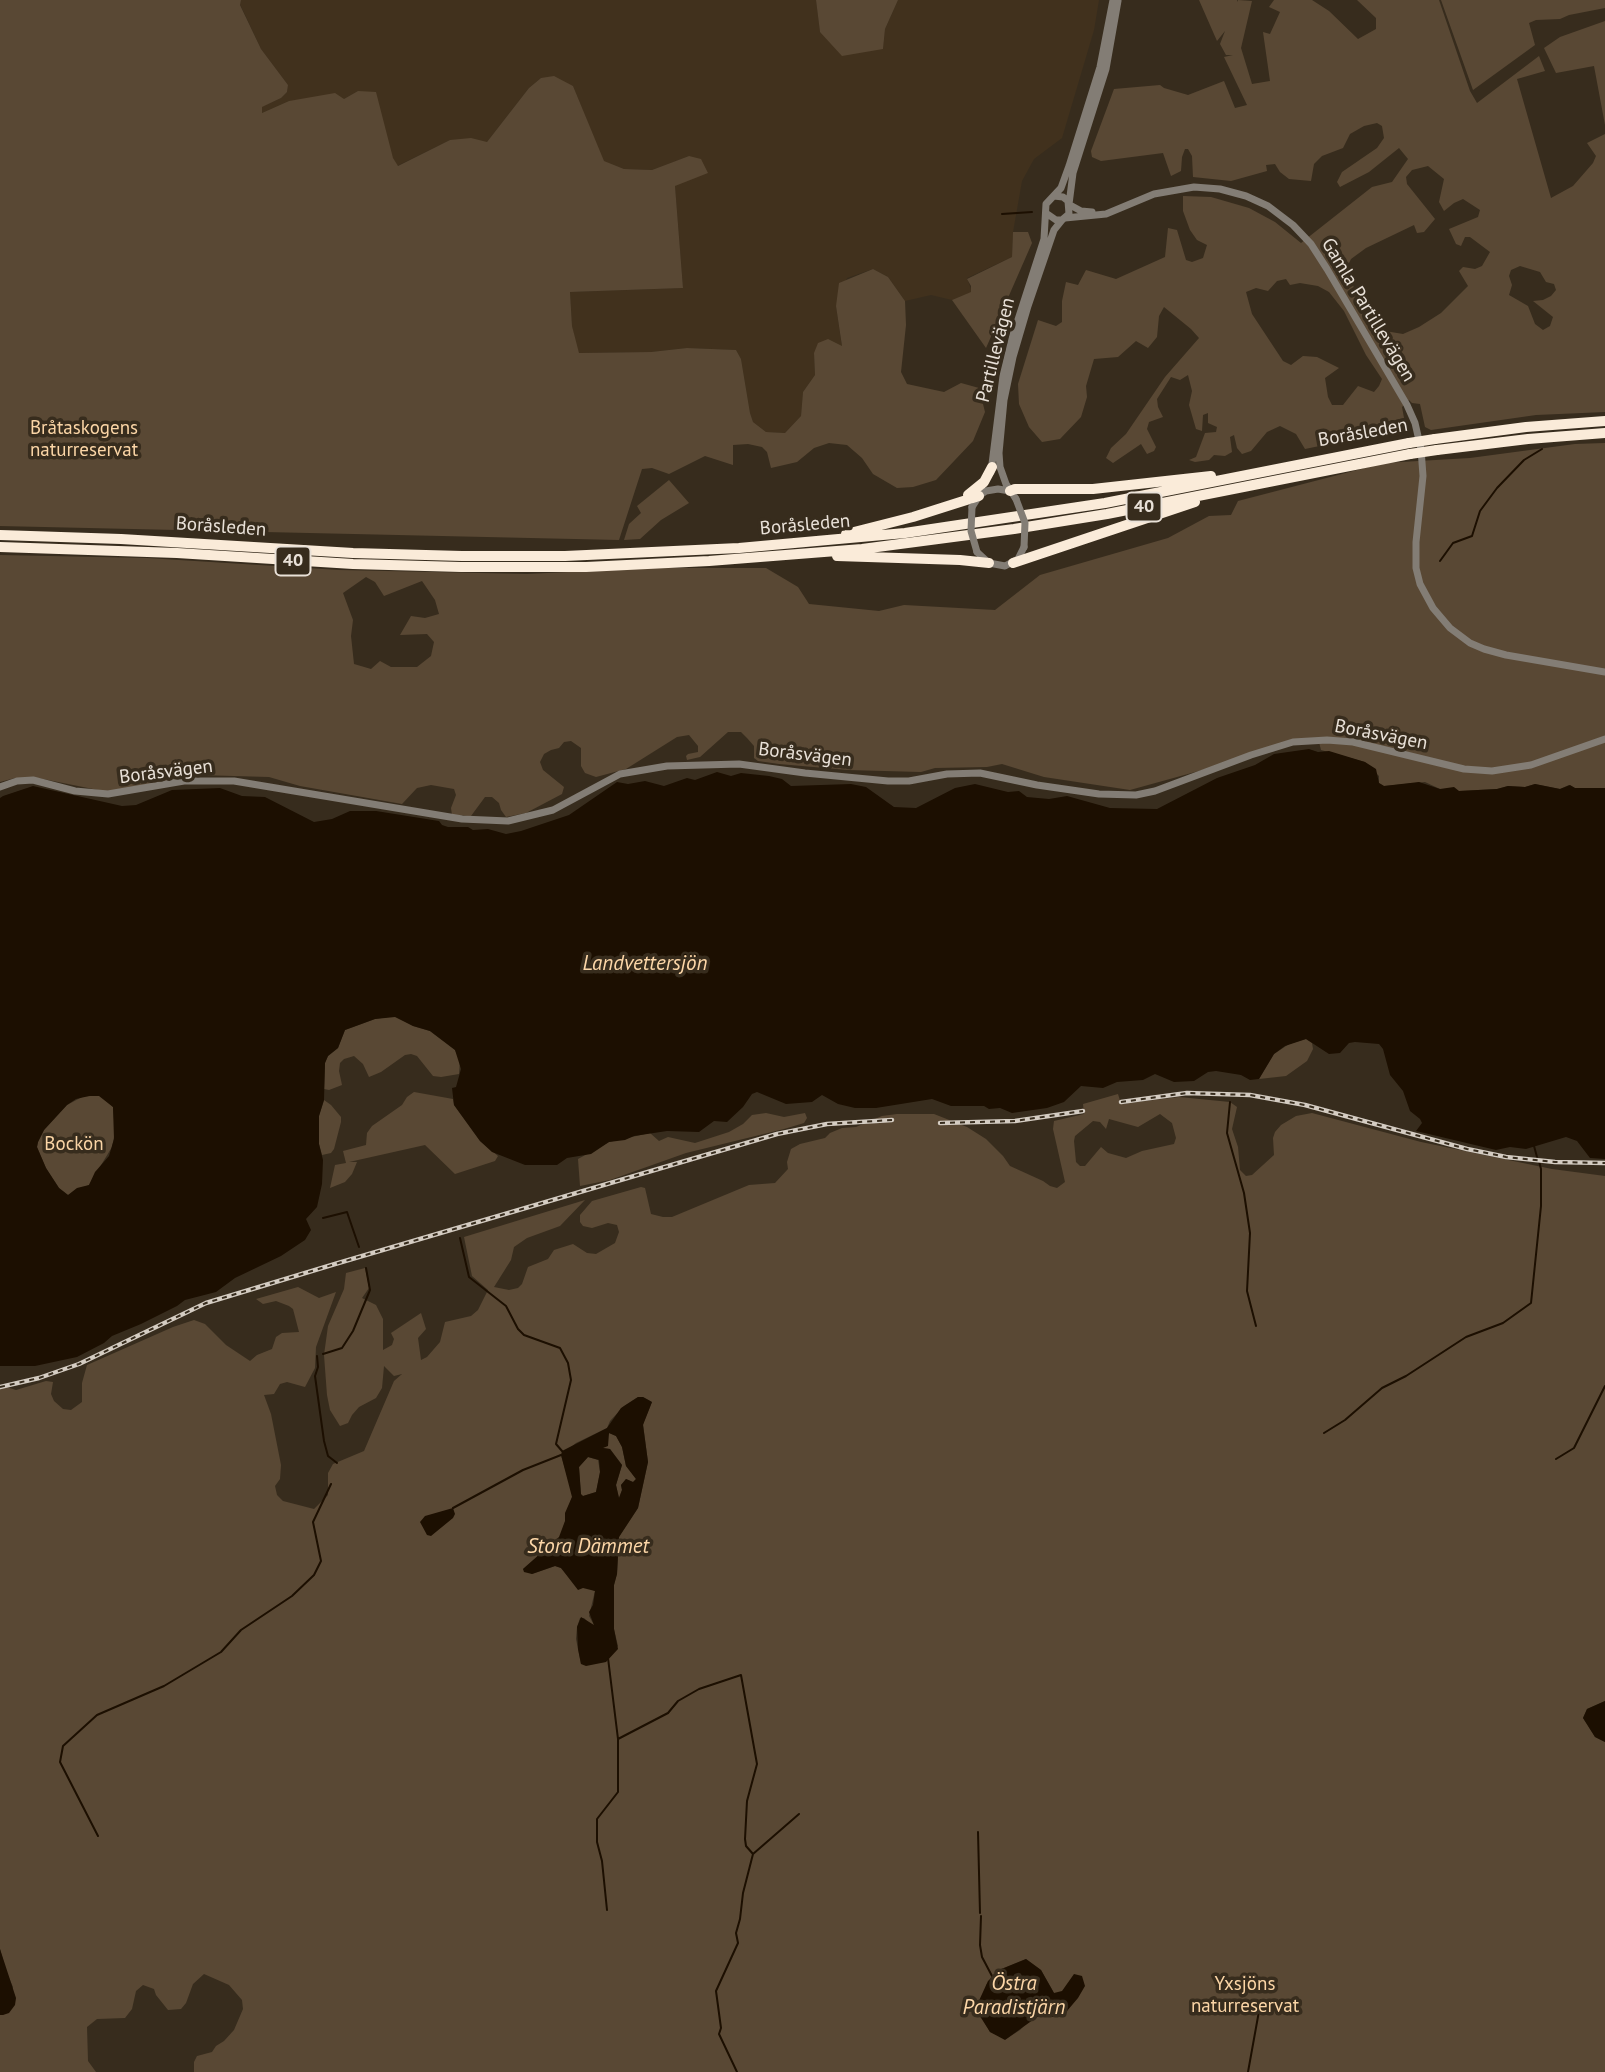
<!DOCTYPE html>
<meta charset="utf-8">
<style>
body{margin:0}
canvas{display:block;background:#372c1d}
</style>
<canvas width="1605" height="2072"></canvas>
<script>
const context = document.querySelector('canvas').getContext('2d');
context.lineJoin = 'round';
function fillPath(path, color) {
  context.fillStyle = color;
  context.fill(path, 'evenodd');
}
function shape(rows) {
  const path = new Path2D();
  for (const r of rows) {
    path.moveTo(r[0], r[1]);
    for (let i = 2; i < r.length; i += 2) path.lineTo(r[i], r[i + 1]);
  }
  return path;
}
function strokePath(path, color, width, dash) {
  context.strokeStyle = color;
  context.lineWidth = width;
  context.lineCap = dash ? 'butt' : 'round';
  context.setLineDash(dash || []);
  context.stroke(path);
}
function drawText(font, color, halo, rows, align = 'center') {
  context.font = font + ' "PT Sans",sans-serif';
  context.lineWidth = 7;
  context.setLineDash([]);
  context.textBaseline = 'middle';
  context.strokeStyle = halo;
  context.fillStyle = color;
  for (const [text, x, y, turn = 0] of rows) {
    context.save();
    context.translate(x, y);
    context.rotate((+turn || 0) * Math.PI / 180);
    context.textAlign = isNaN(turn) ? turn : align;
    if (halo) context.strokeText(text, 0, 0);
    context.fillText(text, 0, 0);
    context.restore();
  }
}
fillPath(shape([
 [241,0,816,0,820,32,883,49,885,29,898,0,1099,0,1094,30,1062,138,1034,159,1022,181,1013,232,1012,257,967,278,972,292,952,300,931,295,905,301,888,277,873,269,847,278,836,306,842,347,814,353,815,375,803,392,801,416,785,433,766,432,753,422,750,413,741,359,736,350,687,348,651,352,579,353,576,345,572,326,570,292,683,288,675,186,689,156,652,170,624,169,603,161,573,86,541,78,529,88,487,142,450,140,397,166,358,91,344,99,289,101,262,113,261,107,281,98,287,92,288,85,261,49,240,4]
]), '#41311d');
fillPath(shape([
 [0,0,241,0,240,5,261,49,288,85,287,92,281,98,262,107,262,113,289,101,335,93,344,99,358,91,376,92,393,158,398,166,450,140,471,138,487,142,529,88,541,78,554,76,573,86,604,161,624,169,652,170,689,156,701,159,708,173,675,186,683,288,570,292,572,326,579,353,651,352,687,348,736,350,741,359,750,413,753,422,766,432,785,433,801,416,803,392,815,375,814,353,818,343,828,339,842,346,836,306,839,283,873,269,888,277,905,301,906,325,901,372,907,384,944,392,961,383,979,388,985,412,973,441,936,480,913,487,897,488,873,474,862,458,847,445,829,443,814,448,797,462,771,468,767,452,762,447,748,444,733,445,733,465,705,456,669,474,652,468,642,469,619,540,0,526],
 [816,0,898,0,885,29,883,49,842,56,820,32],
 [1199,0,1237,0,1237,2,1238,0,1252,1,1241,48,1252,84,1270,81,1263,32,1270,34,1280,12,1269,7,1274,0,1312,0,1329,11,1358,39,1376,29,1376,18,1357,0,1439,0,1470,91,1477,103,1539,56,1545,71,1517,79,1551,198,1573,186,1593,163,1596,156,1587,143,1605,134,1605,412,1536,415,1431,430,1425,427,1420,404,1412,403,1409,400,1402,407,1404,418,1363,437,1305,449,1296,434,1280,426,1267,432,1251,451,1242,454,1237,448,1234,435,1230,437,1232,452,1225,456,1214,455,1209,460,1195,462,1189,460,1196,457,1205,433,1216,432,1217,427,1208,423,1208,413,1203,415,1202,431,1196,429,1189,405,1192,391,1188,375,1180,380,1171,377,1157,399,1158,407,1163,417,1149,422,1147,429,1156,447,1154,451,1147,454,1141,444,1113,463,1106,458,1111,448,1126,434,1165,377,1199,338,1191,329,1164,307,1159,316,1157,337,1148,348,1136,341,1118,357,1094,359,1086,386,1087,397,1081,417,1060,439,1042,442,1029,427,1019,404,1018,384,1038,320,1056,326,1062,322,1062,301,1066,282,1078,285,1086,270,1116,279,1165,257,1168,228,1177,230,1186,260,1192,262,1203,258,1207,245,1197,240,1190,230,1183,211,1183,196,1211,197,1249,208,1275,222,1301,243,1372,187,1392,182,1408,159,1399,148,1369,172,1340,187,1337,182,1342,172,1377,148,1384,138,1382,126,1377,123,1364,126,1350,134,1343,148,1322,156,1314,164,1311,181,1289,179,1280,172,1275,164,1266,165,1267,171,1231,181,1193,177,1192,156,1188,149,1185,149,1182,157,1181,171,1171,176,1163,153,1101,161,1092,157,1091,151,1114,89,1160,85,1164,88,1188,95,1224,81,1235,108,1247,105,1224,57,1233,55,1226,55,1220,44,1225,31,1217,41],
 [1428,166,1444,179,1439,202,1444,211,1454,203,1463,199,1480,210,1478,217,1449,229,1456,244,1461,246,1465,237,1470,237,1490,252,1482,266,1475,269,1463,267,1459,271,1468,286,1441,313,1419,327,1403,334,1385,331,1373,323,1357,300,1348,265,1351,259,1366,248,1414,225,1417,233,1424,232,1435,219,1407,184,1406,177,1412,170],
 [1520,266,1540,272,1546,282,1554,284,1556,290,1551,296,1543,300,1533,301,1553,317,1550,326,1543,330,1535,324,1528,306,1509,295,1512,285,1509,276,1511,270],
 [1286,279,1290,285,1300,283,1318,286,1329,292,1344,311,1366,355,1382,379,1379,386,1374,392,1358,386,1343,405,1332,405,1328,397,1325,378,1339,368,1317,357,1303,356,1291,365,1283,361,1252,314,1246,292,1256,288,1268,291,1277,281],
 [1441,0,1605,0,1605,8,1569,15,1560,19,1536,20,1529,23,1535,45,1473,90],
 [1605,21,1605,125,1594,66,1556,73,1544,48,1560,37],
 [1013,232,1028,232,1032,243,986,348,952,300,971,292,971,286,967,279,1012,257],
 [1605,443,1605,788,1575,788,1569,785,1560,789,1535,784,1525,787,1508,786,1497,789,1459,791,1440,789,1425,782,1384,786,1379,783,1379,776,1365,762,1321,750,1318,738,1130,790,1044,777,1002,764,987,767,935,768,921,772,848,770,779,764,758,761,754,758,754,746,747,738,741,732,728,732,700,757,687,760,686,756,688,754,698,752,698,746,689,735,677,737,626,769,596,777,585,773,581,766,581,748,571,741,564,742,559,748,551,750,544,754,540,762,543,770,564,787,562,794,526,813,506,817,501,810,499,803,492,797,485,797,471,816,452,815,451,808,456,795,454,789,431,785,417,788,402,804,300,786,269,777,199,775,113,793,38,778,15,778,0,782,0,555,147,558,339,570,527,574,651,568,766,568,798,587,809,604,879,611,904,605,995,610,1040,575,1168,538,1209,516,1231,515,1238,501,1384,463,1470,458,1575,444],
 [366,577,375,582,384,596,422,581,435,600,439,614,425,618,411,616,400,635,427,634,434,642,431,656,417,667,391,667,380,661,371,669,354,664,351,636,353,620,343,593],
 [669,480,689,503,661,520,640,539,624,540,629,524,641,513,637,506],
 [395,1016,413,1026,430,1031,455,1050,460,1060,459,1074,441,1077,433,1076,417,1056,411,1054,405,1055,381,1072,369,1077,363,1064,354,1056,344,1059,340,1063,339,1071,342,1085,329,1090,324,1089,325,1063,328,1056,338,1048,345,1030,375,1019],
 [1306,1039,1312,1043,1313,1049,1307,1061,1286,1076,1259,1079,1274,1054,1289,1044],
 [414,1092,453,1099,454,1105,480,1141,498,1156,495,1161,455,1174,425,1145,349,1162,357,1162,352,1174,345,1182,330,1188,335,1165,346,1163,343,1151,366,1145,367,1133,372,1126,402,1105,407,1097],
 [1118,1094,1121,1104,1179,1097,1230,1102,1237,1107,1232,1129,1238,1147,1240,1170,1246,1176,1252,1175,1274,1155,1273,1138,1275,1132,1281,1125,1296,1116,1312,1113,1421,1142,1552,1169,1605,1176,1605,1701,1587,1709,1583,1718,1595,1737,1605,1742,1605,2072,194,2072,194,2062,197,2056,212,2052,216,2046,224,2041,234,2030,243,2009,242,2000,229,1985,204,1974,193,1984,186,2003,181,2009,168,2010,156,1995,154,1989,143,1985,136,1991,132,2009,125,2018,97,2019,87,2027,88,2061,96,2072,0,2072,0,2015,3,2015,13,1987,6,1971,0,1949,0,1385,16,1390,46,1381,53,1382,51,1394,54,1401,63,1409,71,1410,82,1402,82,1383,87,1365,173,1327,194,1320,205,1324,226,1345,250,1361,257,1355,272,1349,276,1337,282,1333,299,1332,293,1309,289,1306,276,1301,263,1304,256,1299,298,1287,319,1298,336,1292,316,1347,315,1368,305,1387,287,1382,280,1384,274,1394,264,1395,271,1414,281,1465,280,1479,275,1486,277,1495,283,1501,314,1509,328,1495,328,1473,333,1464,364,1451,394,1381,402,1374,394,1376,384,1366,382,1388,376,1398,359,1407,352,1415,348,1423,340,1426,330,1410,327,1395,324,1355,328,1326,344,1289,346,1273,365,1268,369,1288,362,1298,376,1305,383,1319,383,1350,392,1345,394,1339,391,1333,421,1313,426,1329,418,1338,421,1360,427,1357,440,1342,445,1322,471,1316,478,1310,488,1290,472,1276,464,1237,585,1200,560,1226,527,1238,514,1247,511,1260,494,1287,509,1290,518,1288,522,1284,528,1267,548,1259,554,1250,573,1244,587,1253,596,1254,615,1243,619,1232,617,1225,608,1223,592,1228,583,1226,580,1222,580,1215,592,1201,641,1187,645,1188,651,1214,663,1217,672,1217,749,1185,775,1183,788,1169,787,1162,791,1149,800,1144,825,1138,830,1133,842,1128,856,1127,882,1116,897,1114,934,1114,967,1127,986,1139,1003,1156,1010,1166,1043,1181,1050,1186,1057,1188,1065,1182,1053,1129,1054,1121,1084,1114,1083,1104],
 [1160,1114,1172,1123,1176,1138,1174,1144,1142,1151,1126,1158,1108,1153,1101,1147,1085,1166,1080,1166,1076,1162,1074,1141,1075,1136,1093,1121,1100,1122,1106,1129,1109,1119,1138,1127],
 [638,1397,643,1397,652,1402,643,1424,648,1462,638,1508,619,1537,617,1574,614,1585,614,1629,618,1646,605,1662,581,1664,576,1639,577,1627,580,1618,584,1618,592,1626,594,1625,589,1616,595,1591,573,1582,561,1568,555,1566,532,1574,523,1569,560,1537,567,1516,566,1513,572,1497,572,1492,561,1455,576,1443,607,1428,610,1421,624,1406],
 [1026,1959,1041,1970,1054,1993,1020,2030,1006,2039,990,2032,983,2020,986,1985,999,1970],
 [99,1095,113,1107,115,1132,112,1147,89,1185,68,1195,59,1188,46,1168,37,1147,38,1142,44,1130,67,1105,82,1097],
 [324,1100,331,1105,341,1117,341,1122,334,1149,331,1153,322,1155,319,1144,319,1116],
 [766,1113,784,1117,805,1113,807,1118,804,1123,784,1129,686,1153,610,1180,580,1186,578,1159,609,1142,650,1133,659,1141,668,1137,695,1143,729,1132,743,1124,752,1115],
 [609,1433,616,1436,622,1447,626,1466,636,1479,633,1482,626,1479,621,1485,622,1490,619,1498,616,1485,622,1465,610,1449,603,1448],
 [588,1457,598,1460,600,1472,596,1492,583,1496,581,1495,579,1467]
]), '#594834');
fillPath(shape([
 [1309,749,1318,752,1329,751,1365,762,1376,769,1379,783,1384,786,1419,782,1440,789,1454,787,1459,791,1497,789,1508,786,1525,787,1535,784,1560,789,1570,785,1575,788,1605,788,1605,1159,1590,1158,1577,1141,1566,1137,1526,1149,1510,1147,1496,1150,1416,1131,1422,1123,1420,1119,1410,1111,1403,1091,1390,1075,1383,1049,1379,1044,1355,1042,1349,1043,1340,1053,1329,1054,1306,1039,1285,1046,1274,1054,1259,1079,1250,1080,1241,1075,1216,1071,1208,1072,1194,1081,1174,1082,1155,1074,1143,1080,1117,1082,1103,1088,1081,1086,1064,1102,1047,1108,1012,1113,1000,1108,989,1109,984,1106,951,1106,932,1099,876,1108,855,1108,838,1104,822,1095,812,1102,786,1104,757,1092,752,1094,743,1107,727,1122,714,1121,699,1132,667,1131,634,1136,625,1140,609,1142,591,1154,567,1158,557,1165,525,1165,492,1152,480,1141,454,1105,452,1088,456,1087,461,1069,455,1050,430,1031,413,1026,395,1017,375,1019,345,1030,338,1048,328,1056,325,1063,324,1100,319,1116,319,1144,323,1160,322,1184,317,1207,306,1219,311,1230,305,1240,281,1256,235,1278,216,1292,185,1300,177,1306,141,1324,112,1336,104,1343,77,1357,35,1366,0,1366,0,798,3,796,33,786,122,806,136,805,172,790,220,788,242,796,265,797,314,822,332,819,350,811,376,811,439,821,442,825,448,827,468,827,473,830,488,829,506,834,521,831,569,815,617,782,628,784,645,781,664,786,687,778,695,780,717,772,731,776,741,773,769,776,782,779,791,786,851,784,866,787,894,807,916,808,955,788,975,784,1008,792,1019,791,1027,797,1049,799,1067,796,1110,808,1157,809,1217,778,1255,765,1274,754],
 [89,1096,99,1096,113,1107,114,1139,109,1156,95,1172,89,1185,77,1188,68,1195,59,1188,46,1168,37,1147,38,1142,44,1130,67,1105,76,1099],
 [638,1397,643,1397,652,1402,643,1425,648,1462,638,1508,619,1537,617,1574,614,1585,614,1629,618,1649,606,1662,586,1666,581,1664,578,1649,577,1627,581,1617,594,1625,589,1612,593,1605,595,1591,583,1588,578,1590,561,1568,555,1566,532,1574,524,1572,523,1569,559,1537,565,1521,565,1513,572,1497,561,1455,562,1451,607,1428,621,1408],
 [609,1433,616,1436,622,1447,626,1466,636,1479,633,1482,626,1479,621,1485,622,1490,619,1498,616,1485,622,1465,610,1449,603,1448,608,1446],
 [588,1457,599,1460,600,1472,596,1492,583,1496,581,1494,579,1467],
 [453,1508,455,1514,453,1518,431,1536,427,1535,420,1522,425,1516],
 [1605,1701,1605,1742,1595,1737,1583,1718,1587,1709],
 [0,1949,16,1998,15,2005,9,2013,3,2015,0,2015],
 [1026,1959,1041,1970,1054,1993,1062,1991,1074,1974,1082,1976,1085,1986,1078,1998,1067,2011,1055,2017,1037,2017,1005,2040,990,2032,978,2013,977,2005,988,1981,999,1970]
]), '#1c0f01');
strokePath(shape([
 [1002,214,1032,212],
 [1440,561,1453,543,1472,536,1480,511,1497,488,1524,460,1542,449],
 [1230,1102,1227,1133,1244,1193,1250,1233,1247,1291,1256,1326],
 [1534,1146,1537,1157],
 [323,1218,347,1212,359,1247],
 [460,1238,469,1277,506,1306,518,1329,524,1335,560,1348,568,1363,571,1380,556,1444,562,1451],
 [323,1354,342,1348,353,1331,370,1290,366,1268],
 [317,1356,318,1367,315,1376,324,1441,328,1456,337,1463],
 [1324,1433,1345,1420,1382,1388,1406,1376,1466,1337,1503,1323,1531,1303,1541,1206,1541,1169,1539,1161],
 [1556,1459,1574,1448,1605,1386],
 [453,1508,523,1470,561,1455],
 [618,1739,668,1713,678,1701,699,1689,741,1675,757,1764,747,1801,745,1839,746,1846,753,1854],
 [978,1832,980,1913],
 [98,1836,60,1762,63,1746,97,1715,164,1686,221,1652,241,1630,292,1596,314,1575,321,1561,313,1522,331,1484],
 [607,1910,602,1861,597,1842,597,1819,618,1792,618,1739,608,1658],
 [981,1916,980,1945,982,1957,992,1976],
 [737,2072,719,2034,721,2028,716,1991,738,1943,736,1933,740,1919,743,1893,753,1854,799,1814],
 [1248,2072,1261,2000]
]), '#1c0f01', 2);
strokePath(shape([
 [1069,204,1073,173,1106,69,1118,1],
 [1070,205,1081,211,1092,212],
 [1046,213,1056,220,1062,220,1069,214,1068,201,1063,197,1054,196],
 [1065,218,1106,214,1154,194,1194,187,1220,189,1246,196,1268,206,1293,225,1311,244,1327,269,1407,405,1415,423,1421,449,1423,476,1416,542,1416,568,1420,584,1433,608,1450,628,1470,643,1484,649,1506,655,1605,672],
 [991,472,1003,376,1013,335,1044,239,1046,204,1061,188,1069,166,1100,67,1113,0],
 [1016,499,1006,484,1000,467,999,453,1004,400,1013,357,1028,306,1054,230,1062,220],
 [972,507,979,496,986,491,998,489,1010,491],
 [977,552,989,563,1005,566,1018,559,1024,547],
 [0,787,17,781,33,780,75,791,108,794,184,781,234,781,462,819,508,821,553,810,620,774,667,766,739,764,805,773,888,781,909,781,947,774,980,773,1037,785,1099,794,1136,795,1155,791,1251,755,1293,742,1327,740,1353,742,1464,769,1492,771,1531,765,1605,739]
]), '#837d75', 7);
strokePath(shape([
 [1435,439,1526,427,1605,421],
 [1437,450,1528,439,1605,433],
 [1010,491,1015,489,1093,489,1211,476],
 [968,495,984,482,992,467],
 [846,534,913,517,979,496],
 [0,535,121,539,353,553,462,556,565,556,739,548,905,533,1105,503,1409,443],
 [0,547,177,553,353,564,461,567,586,567,709,561,862,549,1014,529,1107,514,1410,454],
 [837,556,960,560,989,563],
 [1013,563,1195,502]
]), '#faebd9', 10);
const rail = shape([
 [1121,1102,1187,1093,1250,1095,1305,1105,1467,1149,1506,1157,1555,1162,1605,1163],
 [940,1123,1015,1121,1083,1111],
 [0,1387,39,1378,79,1364,206,1303,335,1264,777,1134,827,1124,892,1120]
]);
strokePath(rail, '#d4ccc2', 4.5);
strokePath(rail, '#372c1d', 2, [5]);
strokePath(shape([
 [1016,499,1025,523,1024,547],
 [972,507,971,531,977,552]
]), '#837d75', 7);
strokePath(shape([
 [1409,443,1435,439],
 [1410,454,1437,450]
]), '#faebd9', 10);
for (const [x, y, w] of [
 [1144,507,35],
 [293,561,35]
]) {
  const box = new Path2D();
  box.roundRect(x - w / 2, y - 14.5, w, 29, 5);
  context.fillStyle = '#372c1d';
  context.fill(box);
  strokePath(box, '#e9e1d8', 2);
}
drawText('bold 18px', '#e9e1d8', null, [
 ["40",1144,507],
 ["40",293,561]
]);
drawText('19px', '#e9e1d8', '#372c1d', [
 ["Gamla Partillevägen",1368,310,59],
 ["Partillevägen",996,350,-76],
 ["Boråsleden",1363,433,-10],
 ["Boråsleden",805,525,-5],
 ["Boråsleden",221,527,4],
 ["Boråsvägen",1381,735,11],
 ["Boråsvägen",805,755,7],
 ["Boråsvägen",166,772,-7]
]);
drawText('19px', '#fbd5a6', '#372c1d', [
 ["Bråtaskogens",84,429],
 ["naturreservat",84,451],
 ["Bockön",74,1145],
 ["Yxsjöns",1245,1985],
 ["naturreservat",1245,2007]
]);
drawText('italic 21px', '#fdd7a8', '#372c1d', [
 ["Landvettersjön",645,964],
 ["Stora Dämmet",588,1547],
 ["Östra",1014,1984],
 ["Paradistjärn",1014,2008]
]);
</script>
